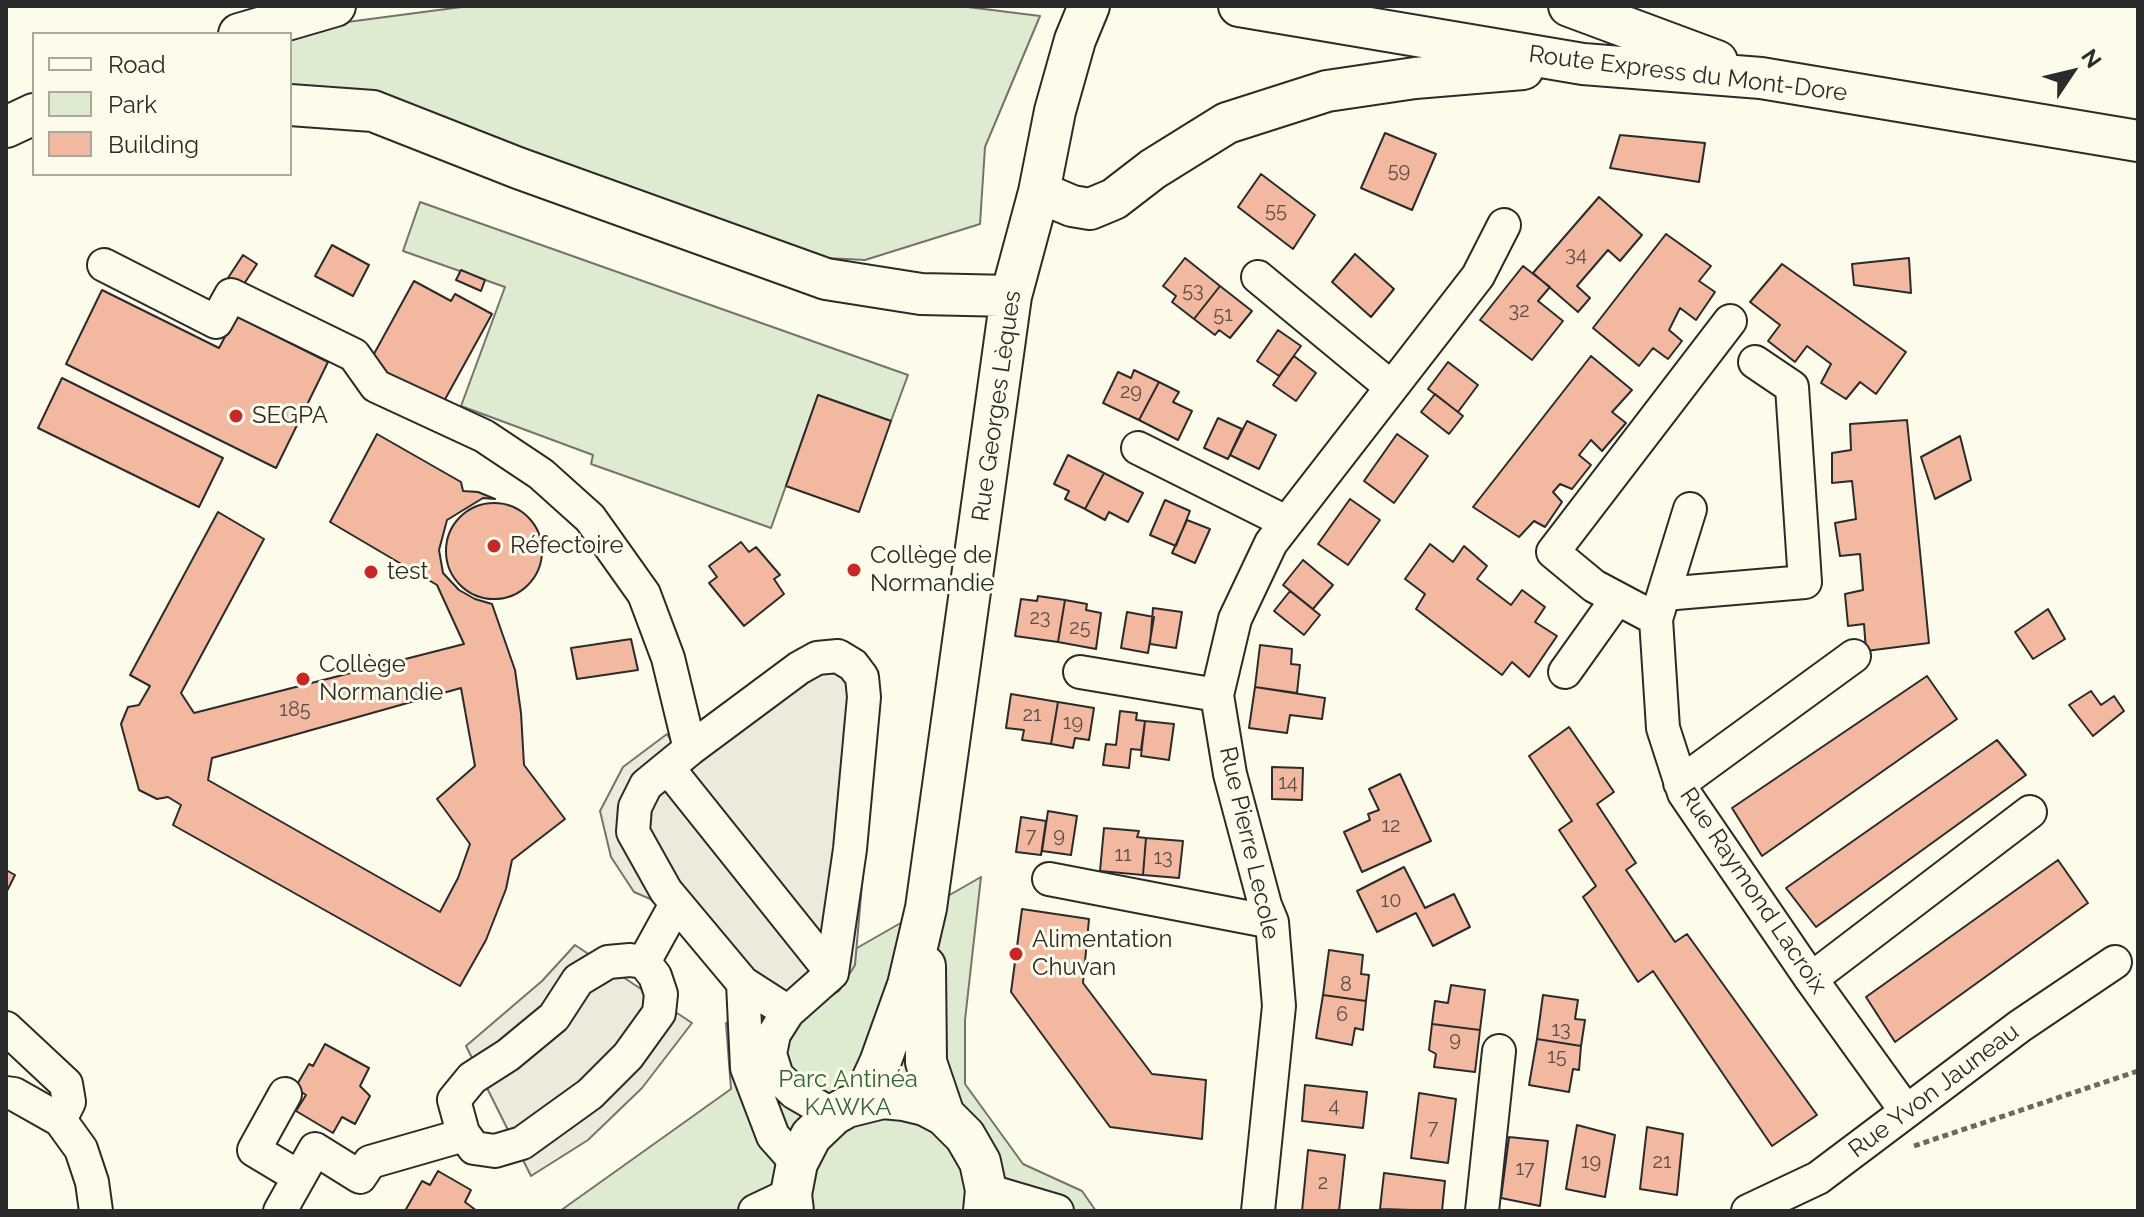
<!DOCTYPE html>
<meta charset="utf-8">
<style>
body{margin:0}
#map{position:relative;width:2144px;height:1217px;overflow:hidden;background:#fdfbea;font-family:Raleway,sans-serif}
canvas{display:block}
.frame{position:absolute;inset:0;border:8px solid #2b2b2b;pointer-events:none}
.legend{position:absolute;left:32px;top:32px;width:260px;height:144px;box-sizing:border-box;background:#fdfbea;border:2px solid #a9a89e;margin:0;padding:10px 14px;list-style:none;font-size:24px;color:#2b2b2b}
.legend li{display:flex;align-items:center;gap:16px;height:40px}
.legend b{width:40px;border:2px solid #a9a89e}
.north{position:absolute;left:2032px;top:32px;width:80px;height:80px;-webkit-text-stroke:6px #fdfbea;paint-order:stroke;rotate:55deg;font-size:22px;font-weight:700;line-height:32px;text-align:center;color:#2b2b2b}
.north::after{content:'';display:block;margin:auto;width:28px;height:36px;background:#2b2b2b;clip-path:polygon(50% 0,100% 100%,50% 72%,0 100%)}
</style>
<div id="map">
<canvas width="2144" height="1217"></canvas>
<div class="frame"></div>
<ul class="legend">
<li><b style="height:10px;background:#fdfbea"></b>Road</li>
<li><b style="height:22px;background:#deebd1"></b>Park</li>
<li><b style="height:22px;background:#f2b8a0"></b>Building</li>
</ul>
<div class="north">N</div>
</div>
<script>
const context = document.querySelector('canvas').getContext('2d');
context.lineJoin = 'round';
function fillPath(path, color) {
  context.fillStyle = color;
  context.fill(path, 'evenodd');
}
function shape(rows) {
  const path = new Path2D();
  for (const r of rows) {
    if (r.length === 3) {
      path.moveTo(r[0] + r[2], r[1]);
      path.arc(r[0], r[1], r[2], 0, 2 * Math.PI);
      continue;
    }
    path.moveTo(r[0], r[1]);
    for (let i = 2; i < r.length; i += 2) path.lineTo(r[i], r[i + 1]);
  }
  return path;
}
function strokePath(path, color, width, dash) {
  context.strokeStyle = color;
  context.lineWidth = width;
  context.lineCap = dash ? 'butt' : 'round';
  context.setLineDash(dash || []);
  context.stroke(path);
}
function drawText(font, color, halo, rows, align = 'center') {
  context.font = font + ' Raleway,sans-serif';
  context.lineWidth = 6;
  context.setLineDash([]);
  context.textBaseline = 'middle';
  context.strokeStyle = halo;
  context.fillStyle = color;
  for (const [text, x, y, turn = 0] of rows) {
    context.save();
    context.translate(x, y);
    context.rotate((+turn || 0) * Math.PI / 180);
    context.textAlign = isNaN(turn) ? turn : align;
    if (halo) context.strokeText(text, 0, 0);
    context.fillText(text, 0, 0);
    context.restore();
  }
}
const green = shape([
 [469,6,960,6,1040,16,985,147,980,224,865,260,788,256,290,93,290,35,317,26,469,6],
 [420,202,908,375,891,421,818,395,771,528,591,464,593,455,461,406,505,287,403,251,420,202],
 [981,877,965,1020,965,1084,1023,1164,1082,1191,1096,1211,560,1211,731,1089,726,1023,981,877]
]);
fillPath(green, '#deebd1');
strokePath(green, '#74746e', 2);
const parking = shape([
 [840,639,858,649,875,682,877,713,855,965,839,991,792,1020,655,901,634,892,611,857,600,811,623,767,667,734,674,745,814,644,840,639],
 [575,945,692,1023,642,1088,588,1140,531,1176,466,1046,542,981,575,945]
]);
fillPath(parking, '#eceadb');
strokePath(parking, '#74746e', 2);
const building = shape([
 [1385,133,1436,154,1412,210,1361,188,1385,133],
 [1620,135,1705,143,1699,182,1610,168,1620,135],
 [1261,174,1315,215,1293,249,1238,207,1261,174],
 [1599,197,1642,235,1620,261,1608,250,1577,286,1590,298,1578,312,1533,273,1599,197],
 [1666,234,1711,266,1699,281,1715,292,1696,320,1680,308,1669,330,1682,341,1668,359,1653,348,1639,366,1593,328,1666,234],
 [332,245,369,265,353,296,315,276,332,245],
 [1355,254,1394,289,1371,317,1332,282,1355,254],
 [243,255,257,264,242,287,228,278,243,255],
 [1185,258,1220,286,1194,319,1172,302,1176,296,1163,286,1185,258],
 [1909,258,1911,293,1854,285,1852,264,1909,258],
 [1782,264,1906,352,1876,394,1860,382,1846,399,1821,383,1831,364,1807,346,1795,362,1768,341,1780,325,1750,302,1782,264],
 [1523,266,1550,287,1538,301,1563,321,1532,360,1480,320,1523,266],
 [461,270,485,280,481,291,456,280,461,270],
 [414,281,451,301,455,294,492,314,443,403,369,363,414,281],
 [1220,286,1252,311,1230,338,1219,330,1215,335,1194,319,1220,286],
 [102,290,219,348,236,316,328,362,276,468,66,364,102,290],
 [1278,330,1301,346,1279,376,1257,361,1278,330],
 [1294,356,1316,373,1296,401,1273,385,1294,356],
 [1591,356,1632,390,1612,412,1626,423,1602,451,1591,440,1579,455,1591,465,1572,489,1560,484,1553,492,1562,502,1545,527,1534,521,1519,537,1473,507,1591,356],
 [1448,362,1478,385,1458,412,1428,389,1448,362],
 [1134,370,1159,382,1139,420,1103,403,1118,372,1131,378,1134,370],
 [62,378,223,458,199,507,38,428,62,378],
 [1159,382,1179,392,1173,402,1192,411,1178,440,1139,420,1159,382],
 [1435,394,1463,416,1449,434,1421,412,1435,394],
 [818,395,891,421,859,512,786,486,818,395],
 [1218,418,1242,429,1228,459,1204,448,1218,418],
 [1907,420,1929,643,1866,651,1864,624,1848,626,1845,594,1863,590,1860,554,1840,556,1835,523,1856,519,1852,481,1832,483,1832,453,1851,450,1850,424,1907,420],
 [1247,421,1276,435,1259,469,1230,455,1247,421],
 [377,434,461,482,463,491,478,492,495,499,483,498,447,520,439,550,443,573,459,590,475,599,492,604,515,670,521,713,524,765,565,819,512,860,506,889,486,940,460,986,173,825,181,805,168,797,157,799,139,790,121,724,128,707,139,705,150,686,130,675,218,512,264,539,181,693,194,713,464,644,437,585,330,522,377,434],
 [461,688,475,766,437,799,470,844,458,878,440,912,208,780,212,758,461,688],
 [1397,434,1428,456,1394,503,1364,481,1397,434],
 [1960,436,1971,480,1935,499,1921,457,1960,436],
 [1068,455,1104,473,1085,509,1065,499,1069,491,1054,484,1068,455],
 [1104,473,1143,493,1128,522,1109,512,1105,520,1085,509,1104,473],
 [1350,499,1380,520,1348,565,1318,544,1350,499],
 [1165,500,1190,511,1176,546,1150,535,1165,500],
 [494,551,48],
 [1187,520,1210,529,1195,563,1172,553,1187,520],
 [741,542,749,552,756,547,780,575,774,579,784,594,744,626,709,583,717,577,709,566,741,542],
 [1430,544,1453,562,1464,546,1487,566,1477,579,1511,605,1522,590,1545,607,1535,622,1557,636,1529,677,1512,662,1502,675,1416,609,1425,594,1405,579,1430,544],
 [1303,560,1333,585,1313,609,1283,585,1303,560],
 [1290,591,1320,615,1304,635,1274,611,1290,591],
 [1038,596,1065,600,1058,642,1015,636,1021,599,1037,601,1038,596],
 [1065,600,1087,604,1086,610,1101,613,1096,649,1058,642,1065,600],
 [1153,608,1182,612,1176,648,1150,644,1153,608],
 [2048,609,2065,639,2033,659,2015,632,2048,609],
 [1127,612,1154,617,1148,653,1121,648,1127,612],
 [631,639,638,670,577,679,571,648,631,639],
 [1260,645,1292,649,1291,664,1300,665,1297,693,1255,687,1260,645],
 [1927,676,1957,719,1762,856,1732,808,1927,676],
 [1255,687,1325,698,1322,719,1290,715,1287,733,1249,728,1255,687],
 [2091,691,2101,705,2114,696,2124,711,2093,736,2069,705,2091,691],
 [1011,694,1058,702,1051,744,1022,740,1024,730,1006,728,1011,694],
 [1058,702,1094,708,1089,740,1075,738,1073,748,1051,744,1058,702],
 [1120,711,1137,713,1136,720,1145,721,1141,750,1131,749,1129,768,1103,765,1106,744,1116,745,1120,711],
 [1145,721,1174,724,1169,760,1141,756,1145,721],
 [1569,727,1614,792,1597,804,1636,863,1626,870,1675,942,1687,934,1817,1115,1772,1146,1653,971,1638,982,1583,897,1596,886,1559,830,1572,821,1529,756,1569,727],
 [1997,740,2026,775,1816,927,1786,888,1997,740],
 [1272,767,1303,768,1302,800,1272,799,1272,767],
 [1400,774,1431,841,1362,872,1344,832,1370,820,1368,814,1379,810,1369,789,1400,774],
 [1048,811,1077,816,1071,855,1042,851,1048,811],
 [1021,817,1046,821,1041,855,1016,852,1021,817],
 [1104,828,1139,831,1137,837,1146,838,1143,875,1100,871,1104,828],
 [1146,838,1183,841,1179,878,1143,875,1146,838],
 [2058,860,2088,903,1895,1042,1866,997,2058,860],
 [1404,867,1425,908,1454,894,1470,927,1433,946,1416,913,1377,932,1357,891,1404,867],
 [6,870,15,875,6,893,6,870],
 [1022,909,1089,919,1083,983,1152,1074,1206,1080,1202,1139,1110,1127,1011,992,1022,909],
 [1329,950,1363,955,1361,974,1369,975,1366,1001,1323,995,1329,950],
 [1451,985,1485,990,1480,1030,1432,1024,1435,1001,1448,1003,1451,985],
 [1323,995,1366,1001,1363,1030,1355,1028,1352,1045,1316,1038,1323,995],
 [1543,995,1578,1000,1575,1019,1585,1020,1581,1046,1537,1039,1543,995],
 [1432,1024,1480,1030,1475,1072,1434,1067,1436,1054,1429,1050,1432,1024],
 [1537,1039,1581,1046,1579,1070,1573,1069,1569,1092,1529,1085,1537,1039],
 [325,1044,369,1068,360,1086,370,1096,355,1124,342,1117,333,1133,296,1111,306,1095,295,1088,309,1064,313,1066,325,1044],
 [1305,1085,1367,1092,1363,1128,1302,1121,1305,1085],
 [1419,1093,1456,1099,1448,1163,1411,1158,1419,1093],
 [1577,1125,1615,1135,1605,1197,1566,1189,1577,1125],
 [1647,1127,1683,1134,1677,1195,1640,1189,1647,1127],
 [1509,1137,1548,1141,1540,1206,1501,1198,1509,1137],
 [1308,1150,1345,1155,1339,1211,1302,1211,1308,1150],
 [438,1171,471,1190,465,1202,477,1211,405,1211,422,1181,430,1185,438,1171],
 [1384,1173,1445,1181,1442,1211,1380,1209,1384,1173]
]);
fillPath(building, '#f2b8a0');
strokePath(building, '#2b2b2b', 2);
const minor = shape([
 [104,265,216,322,231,295,354,355,376,386,484,436,541,474,590,518,644,594,668,658,690,749],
 [1258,277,1391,387],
 [1138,448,1286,522],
 [1690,509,1656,619,1663,728,1684,793,1811,979,1906,1111],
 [1664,594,1805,582,1792,387,1755,362],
 [1656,619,1594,586,1553,552,1730,321],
 [1080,672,1217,695],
 [1565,672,1617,599],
 [668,768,832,973],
 [1680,783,1854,656],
 [1049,879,1272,922],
 [630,960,644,962,655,976,661,994,659,1013,628,1056,590,1094,522,1143,495,1151,474,1148,463,1133,454,1100,472,1078,508,1055,554,1017,578,980,608,962,630,960],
 [644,962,676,904],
 [1811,979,2030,812],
 [743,983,747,1068,773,1136,797,1163],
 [788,1012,743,983,666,891,633,832,635,807,646,785,690,749,799,668,817,658,838,656,853,665,862,677,864,697,850,849,832,973,788,1012,774,1034,770,1054,777,1076,795,1093,833,1115],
 [6,1028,66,1084,69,1102,60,1120],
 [6,1093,14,1094,60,1120,81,1149,92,1182,96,1211],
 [285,1094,254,1150,299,1177],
 [986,1190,1057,1211],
 [280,1211,315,1149,360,1177,370,1162,464,1135],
 [755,1211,791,1194],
 [1258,1211,1279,1006,1272,922,1265,905,1230,774,1217,695,1235,619,1271,543,1478,276,1504,225],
 [1482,1211,1499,1051],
 [1748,1211,1818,1178,2020,1026,2115,962]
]);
const major = shape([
 [1239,6,1583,64,1761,78,2138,141],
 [1569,6,1717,61],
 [239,34,335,6],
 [290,105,373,111,518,168,826,279,921,294,1011,296],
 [6,127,34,114],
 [1039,192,1072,206,1090,209,1114,199,1153,169,1227,123,1327,91,1415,78,1523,69],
 [925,966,926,1062,944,1115],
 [862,1102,880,1063,908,985,926,908,1011,296,1039,192,1055,111,1075,40,1089,6],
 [793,1211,791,1194,797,1163,811,1136,833,1115,847,1107,883,1098,904,1100,925,1105,944,1115,965,1136,980,1162,986,1190,984,1211]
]);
strokePath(minor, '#2b2b2b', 36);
strokePath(major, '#2b2b2b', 44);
strokePath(shape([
 [1914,1146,2138,1071]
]), '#6a6964', 5, [6, 4]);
strokePath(minor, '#fdfbea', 32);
strokePath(major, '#fdfbea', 40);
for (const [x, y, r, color] of [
 [236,416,8,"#c62828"],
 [494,546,8,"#c62828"],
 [854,570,8,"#c62828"],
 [371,572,8,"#c62828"],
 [303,679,8,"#c62828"],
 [1016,954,8,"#c62828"]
]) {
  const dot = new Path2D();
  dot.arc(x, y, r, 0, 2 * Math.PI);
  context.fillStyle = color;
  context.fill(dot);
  strokePath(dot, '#fdfbea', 3);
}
drawText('20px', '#5d4e48', null, [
 ["59",1399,171],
 ["55",1276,211],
 ["34",1576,255],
 ["53",1193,291],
 ["32",1519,311],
 ["51",1223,315],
 ["29",1131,392],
 ["23",1040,618],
 ["25",1080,628],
 ["185",295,710],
 ["21",1032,715],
 ["19",1073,723],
 ["14",1288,783],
 ["12",1391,826],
 ["7",1031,836],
 ["9",1059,836],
 ["11",1123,855],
 ["13",1163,858],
 ["10",1391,901],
 ["8",1346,985],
 ["6",1342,1015],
 ["13",1561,1030],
 ["9",1455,1040],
 ["15",1557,1057],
 ["4",1334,1106],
 ["7",1433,1128],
 ["19",1591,1162],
 ["21",1662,1162],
 ["17",1525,1169],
 ["2",1323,1183]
]);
drawText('24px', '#2b2b2b', '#fdfbea', [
 ["Route Express du Mont-Dore",1688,74,7],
 ["Rue Georges Lèques",997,406,-82],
 ["Rue Pierre Lecole",1249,843,77],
 ["Rue Raymond Lacroix",1753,891,56],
 ["Rue Yvon Jauneau",1934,1091,-37]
]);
drawText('24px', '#2b2b2b', '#fdfbea', [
 ["SEGPA",252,416],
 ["Réfectoire",510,546],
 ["Collège de",870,556],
 ["Normandie",870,584],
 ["test",387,572],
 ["Collège",319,665],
 ["Normandie",319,693],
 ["Alimentation",1032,940],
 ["Chuvan",1032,968]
], 'left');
drawText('24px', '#34623c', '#fdfbea', [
 ["Parc Antinéa",848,1080],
 ["KAWKA",848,1108]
]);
</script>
